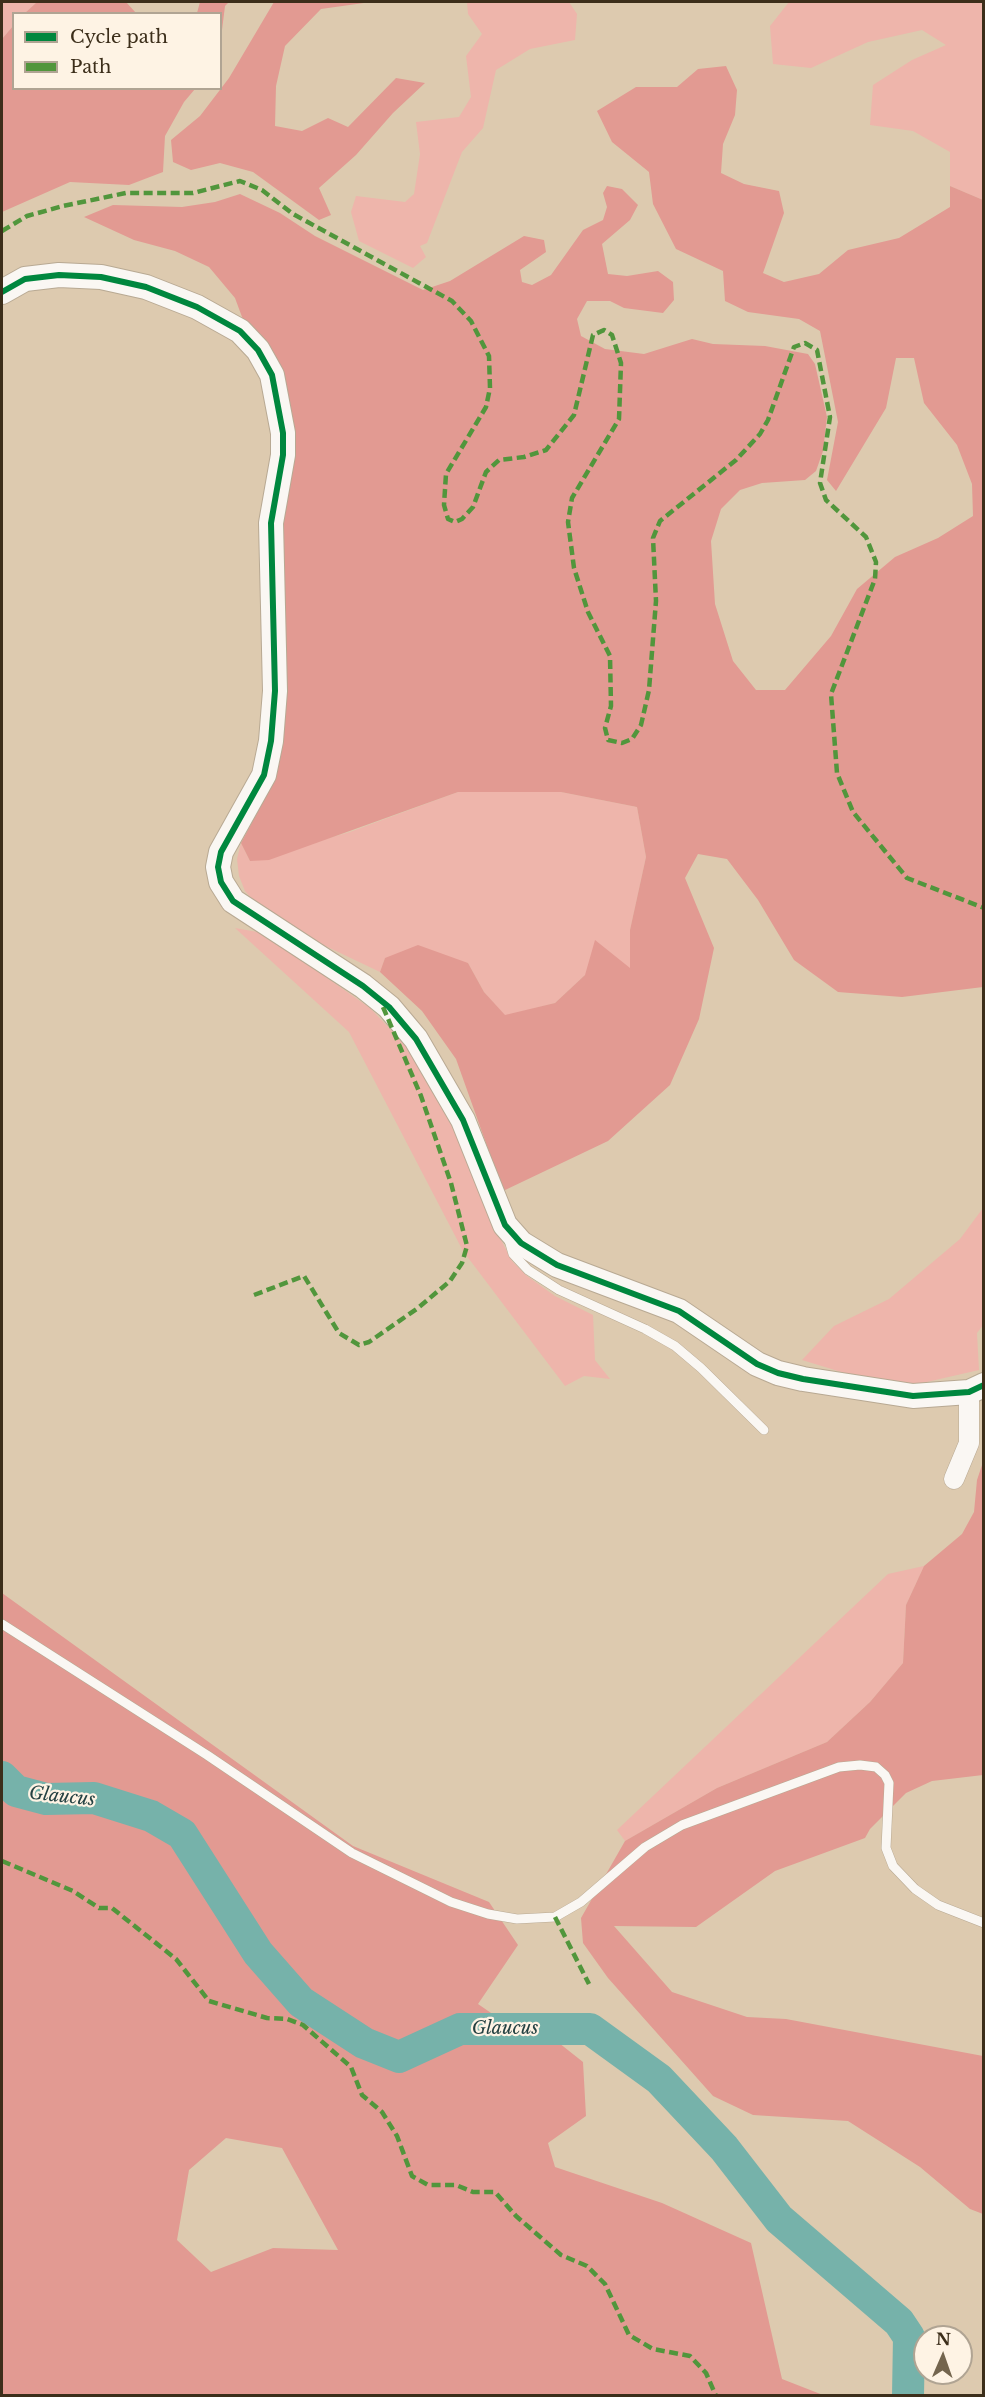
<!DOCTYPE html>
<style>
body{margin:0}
#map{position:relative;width:985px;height:2397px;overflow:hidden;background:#ddcaaf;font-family:"Libre Baskerville",serif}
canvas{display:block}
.frame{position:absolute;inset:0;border:3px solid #3c2e1a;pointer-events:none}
.legend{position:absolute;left:12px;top:12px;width:210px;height:78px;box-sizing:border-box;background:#fef3e4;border:2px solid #b0a493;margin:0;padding:8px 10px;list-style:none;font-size:18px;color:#3c2e1a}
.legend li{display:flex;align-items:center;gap:12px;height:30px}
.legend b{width:30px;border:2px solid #b0a493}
.north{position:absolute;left:913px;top:2325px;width:60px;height:60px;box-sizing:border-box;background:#fef3e4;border:2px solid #b0a493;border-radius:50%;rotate:2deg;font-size:16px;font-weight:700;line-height:24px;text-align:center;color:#3c2e1a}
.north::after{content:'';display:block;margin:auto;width:21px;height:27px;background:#74654e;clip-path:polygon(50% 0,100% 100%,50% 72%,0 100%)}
</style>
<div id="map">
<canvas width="985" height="2397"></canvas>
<div class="frame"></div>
<ul class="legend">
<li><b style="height:8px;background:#00873e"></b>Cycle path</li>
<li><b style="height:8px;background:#51963c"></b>Path</li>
</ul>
<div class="north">N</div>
</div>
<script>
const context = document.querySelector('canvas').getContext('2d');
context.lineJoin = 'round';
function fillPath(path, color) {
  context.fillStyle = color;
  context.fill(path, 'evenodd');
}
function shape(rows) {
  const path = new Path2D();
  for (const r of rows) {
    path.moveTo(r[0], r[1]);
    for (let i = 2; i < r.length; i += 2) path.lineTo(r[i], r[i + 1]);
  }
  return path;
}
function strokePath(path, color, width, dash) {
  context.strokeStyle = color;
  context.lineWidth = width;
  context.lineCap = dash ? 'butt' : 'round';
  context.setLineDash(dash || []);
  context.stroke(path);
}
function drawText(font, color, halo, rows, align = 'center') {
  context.font = font + ' "Libre Baskerville",serif';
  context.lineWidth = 4.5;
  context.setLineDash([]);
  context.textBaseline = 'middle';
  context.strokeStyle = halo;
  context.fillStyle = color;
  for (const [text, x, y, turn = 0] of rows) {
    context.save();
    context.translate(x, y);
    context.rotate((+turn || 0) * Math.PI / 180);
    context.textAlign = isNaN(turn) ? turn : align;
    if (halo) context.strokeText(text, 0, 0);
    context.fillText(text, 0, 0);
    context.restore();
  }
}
fillPath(shape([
 [2,2,37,2,25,13,14,14,13,26,2,39],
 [467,2,569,2,577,14,575,40,530,49,496,70,483,128,462,152,427,243,420,246,426,257,413,268,359,241,351,212,356,196,405,202,414,194,420,154,416,122,459,117,471,97,466,56,482,34,468,14],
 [789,2,983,2,983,200,950,186,950,152,913,131,870,125,873,85,912,60,946,45,922,30,868,42,811,68,773,64,770,26],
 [458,792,561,792,637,807,646,857,630,930,631,969,585,975,555,1003,505,1016,484,992,468,963,385,958,380,972,290,929,262,910,245,891,239,876,237,859,241,843,250,861,350,832],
 [235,928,263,933,370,1008,410,1050,463,1144,499,1236,512,1261,527,1276,555,1296,593,1315,595,1360,610,1379,584,1376,565,1386,463,1251,349,1032],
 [983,1208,984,1324,977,1333,979,1370,918,1384,851,1375,802,1360,834,1326,889,1299,960,1239],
 [924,1566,906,1605,903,1663,870,1702,827,1742,717,1788,625,1841,617,1830,888,1574]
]), '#eeb5ab');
fillPath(shape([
 [37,2,126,2,136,13,25,13],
 [200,2,229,2,225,6,221,38,220,14,197,13],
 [274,2,371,2,321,9,285,46,276,86,275,126,302,131,328,118,348,127,396,78,425,83,393,113,356,155,319,188,331,215,319,220,253,172,220,163,191,170,173,162,171,140,200,116,229,78],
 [13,26,14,88,195,89,184,102,165,136,163,172,129,185,70,182,2,212,2,39],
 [726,66,737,90,735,115,723,144,721,173,744,184,779,191,784,213,763,273,784,282,819,274,848,250,899,238,950,207,950,186,983,200,983,987,902,997,838,992,794,960,758,900,727,859,698,854,685,878,714,948,699,1019,670,1085,608,1141,503,1191,456,1059,422,1011,380,972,385,958,418,945,468,963,484,992,505,1015,555,1003,585,975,595,940,630,968,630,930,646,857,637,807,561,792,458,792,269,860,250,861,241,843,273,783,276,526,292,452,235,298,209,267,175,251,134,240,84,217,113,205,182,207,215,202,240,194,280,213,315,236,423,290,450,281,524,236,544,240,546,252,520,270,522,282,532,285,551,275,583,230,603,220,607,207,603,193,607,186,622,189,638,205,630,220,602,244,608,274,627,276,658,271,673,282,674,300,663,313,624,308,610,301,587,301,577,319,581,336,605,349,644,354,692,339,713,344,765,346,808,354,815,364,827,417,823,451,816,471,805,480,762,483,740,490,721,509,711,541,715,604,733,661,756,690,785,690,831,636,857,589,895,557,938,538,973,516,972,484,957,445,924,403,914,358,896,358,886,408,836,491,827,480,838,422,820,331,799,319,748,312,725,301,723,271,676,249,653,204,649,172,612,142,597,111,636,87,677,87,698,69],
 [983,1462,983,1775,932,1781,906,1793,870,1829,865,1838,775,1871,696,1927,614,1926,672,1992,747,2017,786,2019,983,2056,983,2214,970,2209,920,2167,848,2121,753,2115,713,2096,608,1978,583,1943,581,1918,625,1841,717,1788,827,1742,870,1702,903,1663,906,1605,924,1566,962,1534,974,1512,977,1480],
 [2,1593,353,1846,489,1902,518,1945,478,2004,510,2026,559,2043,583,2062,586,2116,548,2143,555,2167,662,2203,751,2243,782,2379,823,2395,2,2395],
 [226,2138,282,2148,338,2250,273,2248,211,2272,177,2240,189,2170]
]), '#e29a92');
strokePath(shape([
 [2,1777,16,1791,46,1799,94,1798,151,1816,182,1834,258,1953,301,2002,364,2043,399,2057,460,2029,590,2029,659,2079,724,2148,779,2219,899,2322,909,2337,908,2396]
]), '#76b2aa', 32);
const service = shape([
 [509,1240,513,1254,528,1270,559,1290,645,1329,675,1346,701,1368,764,1430],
 [2,1624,207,1755,352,1853,451,1902,488,1914,517,1919,555,1917,581,1902,645,1847,682,1825,839,1767,860,1765,876,1767,885,1775,889,1783,886,1848,893,1866,915,1889,938,1905,984,1923]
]);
const minor = shape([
 [954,1479,969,1443,969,1392]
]);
const tertiary = shape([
 [2,292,25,279,59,275,101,277,146,287,197,307,240,331,258,350,272,375,283,433,283,455,271,523,275,691,271,741,264,775,221,852,218,867,221,882,233,901,363,986,389,1007,416,1039,463,1120,505,1225,521,1243,557,1265,679,1311,757,1364,778,1373,803,1379,913,1396,969,1392,984,1385]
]);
strokePath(service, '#b8a993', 10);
strokePath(minor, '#b8a993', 21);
strokePath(tertiary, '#b8a993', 26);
strokePath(shape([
 [2,228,2,230]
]), '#d2ccc3', 3, [6, 3]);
strokePath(service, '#faf7f3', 9);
strokePath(minor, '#faf7f3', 20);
strokePath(tertiary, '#faf7f3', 24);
strokePath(shape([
 [2,231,27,216,63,206,126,193,193,193,240,181,262,190,293,214,452,301,471,321,489,356,490,388,486,407,446,474,444,505,448,519,455,522,462,519,473,507,486,472,499,460,524,457,546,450,574,415,593,335,604,330,612,335,621,363,619,419,572,498,568,522,574,568,588,612,610,656,611,706,605,728,608,740,622,743,632,739,641,725,649,690,656,601,653,538,660,521,736,460,760,434,768,420,794,347,805,343,817,350,830,417,820,483,826,500,866,537,876,562,875,579,831,694,837,773,853,812,907,878,984,908],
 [254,1295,304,1276,339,1333,359,1345,369,1342,418,1308,450,1281,462,1263,467,1246,451,1183,421,1096,383,1007],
 [2,1861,73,1891,99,1908,112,1908,176,1959,209,2001,267,2018,287,2019,303,2025,351,2067,362,2095,382,2112,397,2136,412,2176,428,2185,456,2185,473,2192,495,2192,516,2216,561,2255,587,2266,605,2284,629,2335,653,2349,690,2356,706,2373,716,2396],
 [555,1917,589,1984]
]), '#51963c', 4.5, [9, 4.5]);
strokePath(shape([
 [2,292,25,279,59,275,101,277,146,287,197,307,240,331,258,350,272,375,283,433,283,455,271,523,275,691,271,741,264,775,221,852,218,867,221,882,233,901,363,986,389,1007,416,1039,463,1120,505,1225,521,1243,557,1265,679,1311,757,1364,778,1373,803,1379,913,1396,969,1392,984,1385]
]), '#00873e', 6);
drawText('italic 18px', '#244142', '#fef3e4', [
 ["Glaucus",62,1797,6],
 ["Glaucus",505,2029]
]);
</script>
